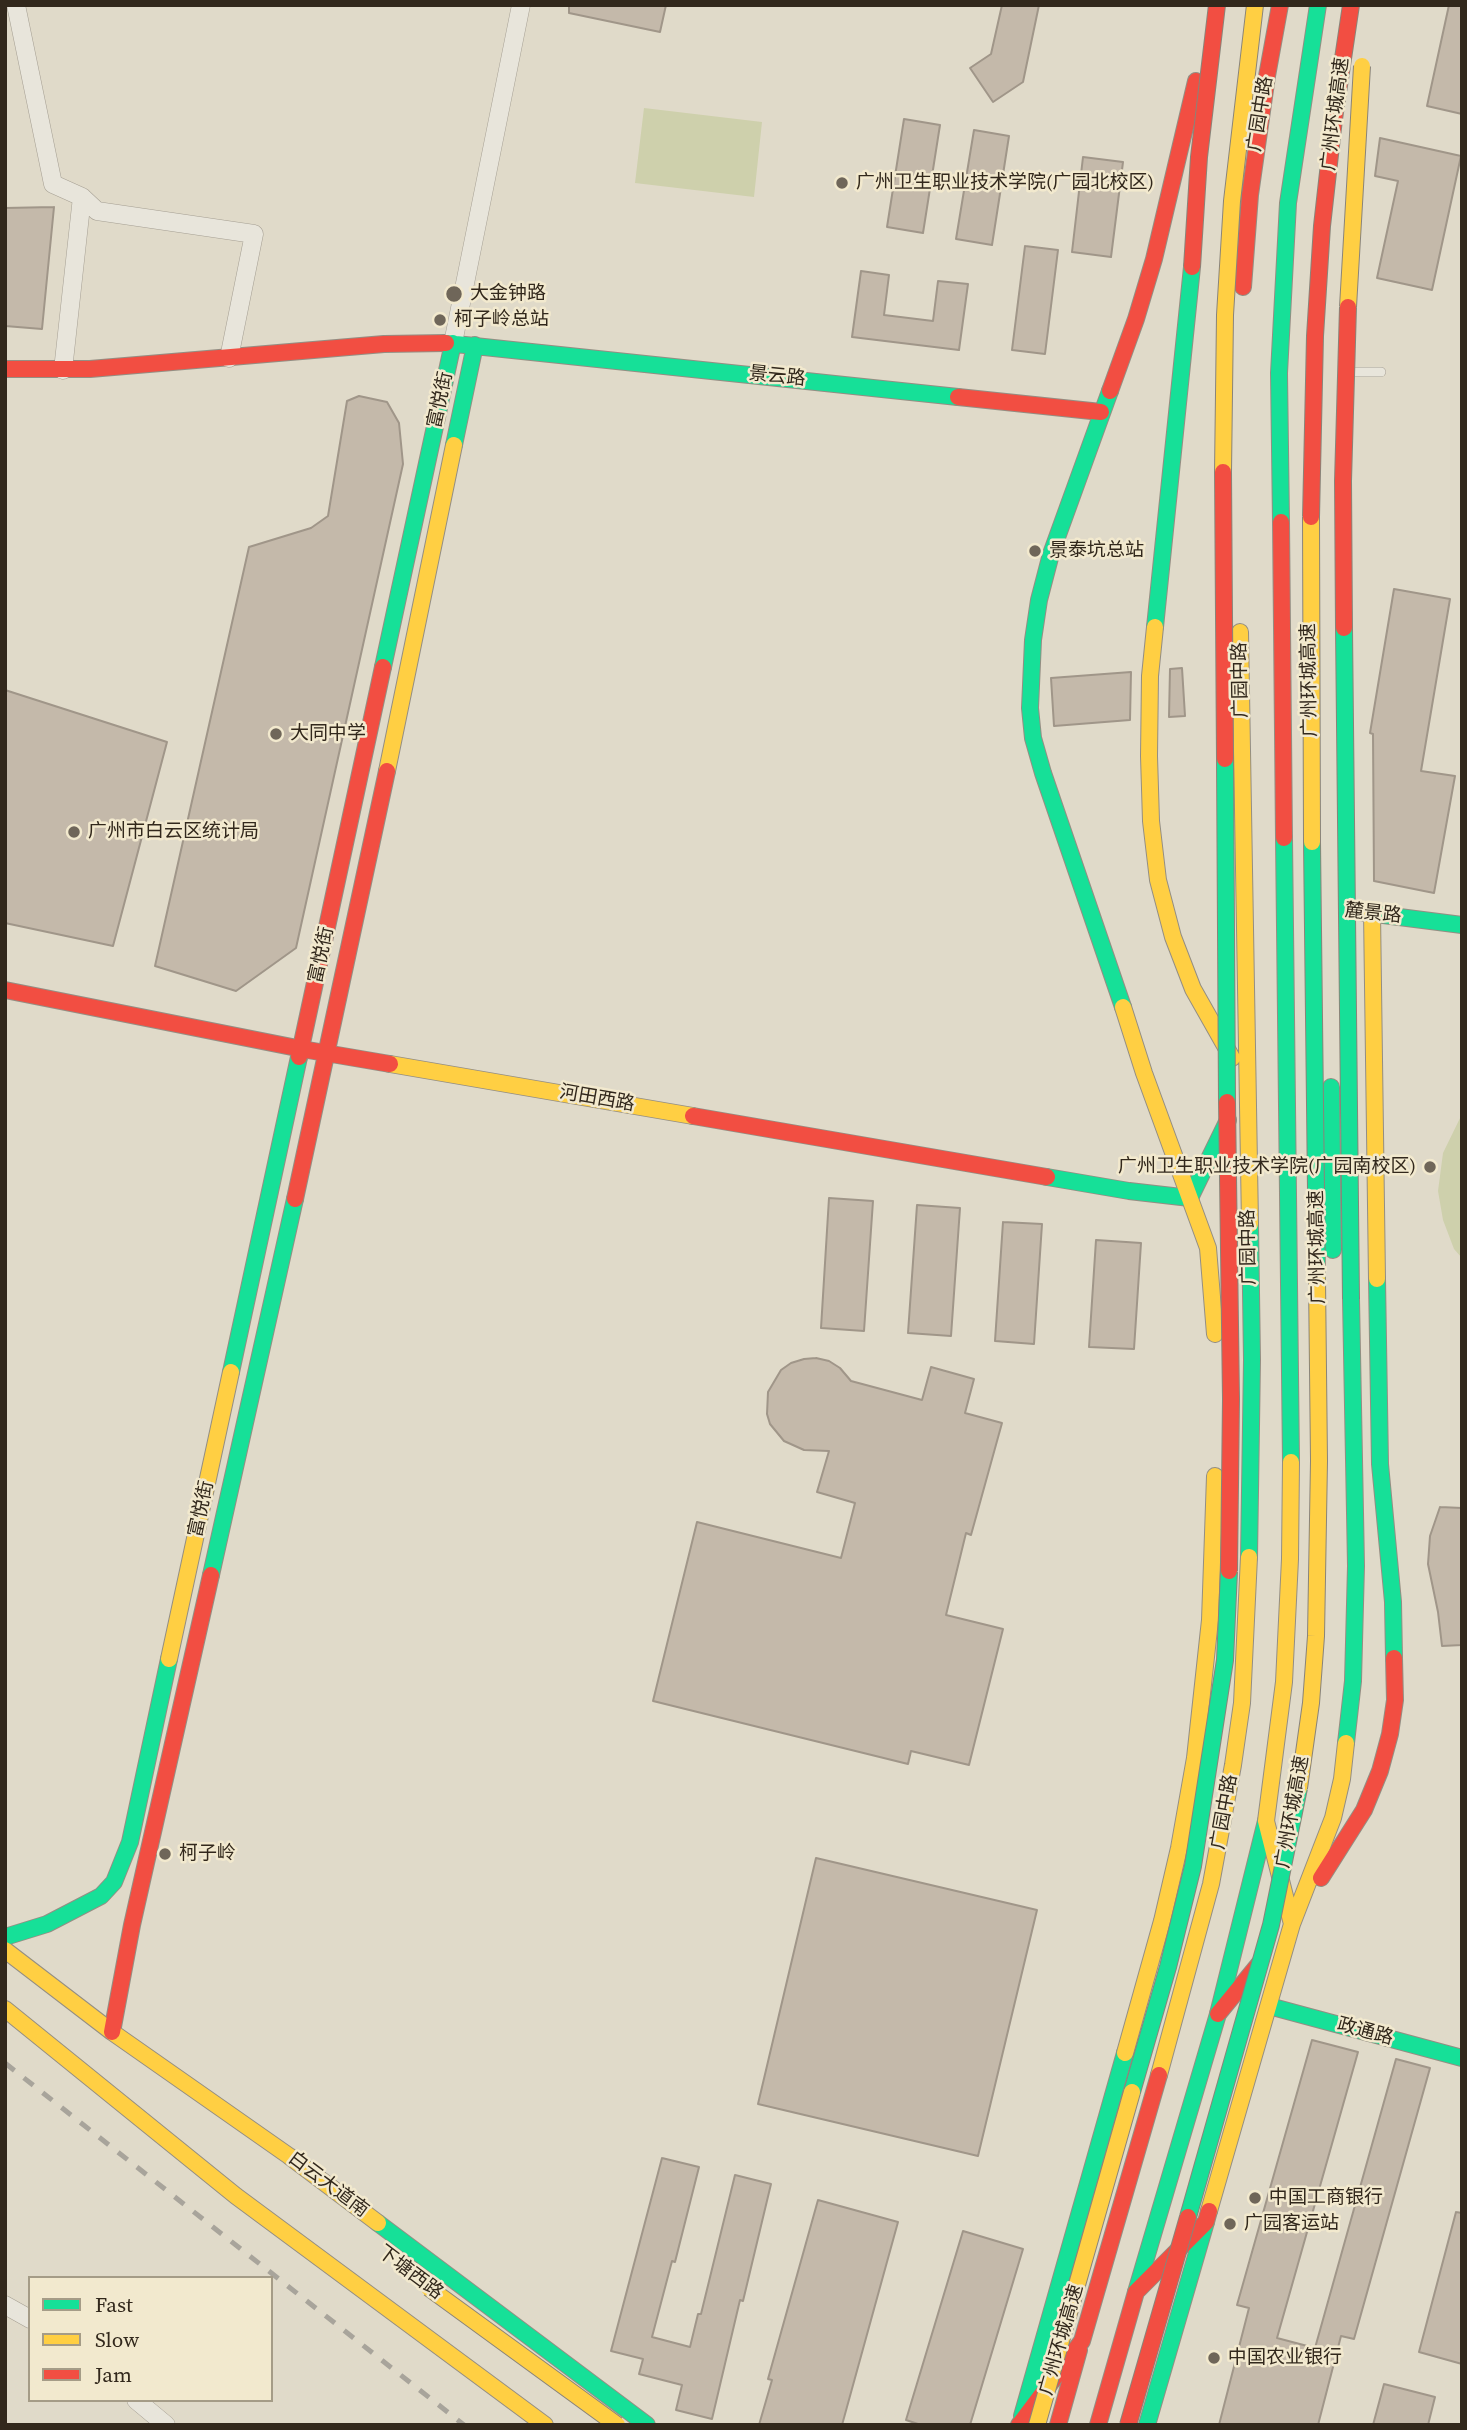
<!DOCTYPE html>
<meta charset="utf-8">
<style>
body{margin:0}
#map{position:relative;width:1467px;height:2430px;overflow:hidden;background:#e0dac9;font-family:"Source Serif 4",serif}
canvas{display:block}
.frame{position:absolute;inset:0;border:7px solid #32281c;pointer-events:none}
.legend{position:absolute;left:28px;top:2276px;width:245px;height:126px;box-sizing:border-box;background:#f2e9ce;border:2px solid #a59c87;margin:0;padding:9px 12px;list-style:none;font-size:21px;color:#32281c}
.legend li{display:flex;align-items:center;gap:14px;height:35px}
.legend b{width:35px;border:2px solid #a59c87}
</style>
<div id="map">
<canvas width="1467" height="2430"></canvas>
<div class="frame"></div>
<ul class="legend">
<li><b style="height:9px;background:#16e098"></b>Fast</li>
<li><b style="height:9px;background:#ffcf43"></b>Slow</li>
<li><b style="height:9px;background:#f24e42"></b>Jam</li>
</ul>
</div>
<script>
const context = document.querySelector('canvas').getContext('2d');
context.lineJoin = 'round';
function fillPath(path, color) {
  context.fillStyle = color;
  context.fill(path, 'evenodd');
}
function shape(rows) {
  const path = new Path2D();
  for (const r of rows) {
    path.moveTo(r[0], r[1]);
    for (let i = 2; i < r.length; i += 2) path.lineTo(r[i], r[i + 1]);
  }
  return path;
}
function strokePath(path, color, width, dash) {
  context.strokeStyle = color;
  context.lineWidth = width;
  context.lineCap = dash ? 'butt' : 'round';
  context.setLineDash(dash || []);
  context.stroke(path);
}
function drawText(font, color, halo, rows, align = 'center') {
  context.font = font + ' "Source Serif 4","Noto Sans SC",serif';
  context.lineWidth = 5;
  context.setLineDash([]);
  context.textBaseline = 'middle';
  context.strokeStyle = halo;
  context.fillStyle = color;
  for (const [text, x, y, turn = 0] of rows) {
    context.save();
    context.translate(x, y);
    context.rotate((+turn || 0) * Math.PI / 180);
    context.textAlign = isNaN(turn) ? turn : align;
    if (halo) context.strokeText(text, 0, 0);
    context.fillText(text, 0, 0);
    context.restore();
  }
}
fillPath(shape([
 [644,108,762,122,754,197,635,183],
 [1462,1114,1462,1258,1454,1249,1443,1220,1438,1191,1443,1153]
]), '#ced0ac');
const building = shape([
 [569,5,666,5,660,32,569,13,569,5],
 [1002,5,1039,5,1023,82,993,102,970,68,991,54,1002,5],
 [1449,5,1462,5,1462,114,1427,106,1449,5],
 [904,119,940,125,923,233,887,227,904,119],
 [974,130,1009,136,992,245,956,239,974,130],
 [1380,138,1461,156,1432,290,1377,278,1398,181,1375,176,1380,138],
 [1083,157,1123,162,1111,257,1072,252,1083,157],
 [54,207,42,329,5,326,5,208,54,207],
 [1025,246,1058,250,1045,354,1012,350,1025,246],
 [861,271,889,275,884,315,933,321,938,281,968,284,959,350,852,337,861,271],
 [359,396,387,402,399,423,403,464,296,948,236,991,155,966,249,547,311,528,328,516,347,401,359,396],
 [1394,589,1450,599,1421,771,1455,776,1434,893,1374,881,1373,734,1370,733,1394,589],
 [1182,668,1185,716,1169,717,1170,669,1182,668],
 [1131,672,1130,720,1054,726,1051,678,1131,672],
 [5,690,167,742,113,946,5,923,5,690],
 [829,1198,873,1201,864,1331,821,1328,829,1198],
 [917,1205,960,1208,951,1336,908,1333,917,1205],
 [1003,1222,1042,1224,1034,1344,995,1341,1003,1222],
 [1096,1240,1141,1243,1134,1349,1089,1347,1096,1240],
 [816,1358,829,1361,840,1368,851,1381,922,1400,931,1367,974,1379,965,1413,1002,1423,971,1535,966,1533,946,1615,1003,1629,969,1765,911,1751,908,1764,653,1701,697,1522,841,1558,855,1503,817,1492,829,1451,804,1450,784,1441,770,1424,767,1414,768,1392,781,1370,791,1363,804,1359,816,1358],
 [1440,1507,1462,1508,1462,1645,1442,1646,1438,1612,1428,1564,1430,1536,1440,1507],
 [816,1858,1037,1910,978,2156,758,2104,816,1858],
 [1312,2040,1358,2052,1277,2338,1315,2348,1396,2059,1430,2068,1354,2339,1341,2336,1318,2425,1219,2425,1249,2308,1237,2305,1312,2040],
 [662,2158,699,2167,675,2262,672,2261,652,2337,690,2347,698,2314,701,2314,735,2175,771,2184,743,2301,740,2300,712,2419,676,2410,682,2385,639,2374,643,2359,611,2351,662,2158],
 [818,2200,898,2222,842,2425,759,2425,772,2380,768,2379,818,2200],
 [1456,2212,1462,2213,1462,2364,1419,2352,1456,2212],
 [963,2231,1023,2249,970,2425,921,2425,906,2420,963,2231],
 [1384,2384,1435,2397,1428,2425,1373,2425,1384,2384]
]);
fillPath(building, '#c4b9aa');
strokePath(building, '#a09689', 2);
const lane = shape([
 [1352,372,1381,372]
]);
const street = shape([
 [16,5,53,184,82,197,63,370],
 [82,197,97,211,254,234,229,358],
 [453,343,521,5],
 [5,2305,30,2319],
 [136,2400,166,2425]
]);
const fast = shape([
 [446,343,958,397],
 [1110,391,1051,554,1039,600,1033,640,1030,708,1033,738,1043,773,1123,1007],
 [454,445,475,345],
 [1281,522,1279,373,1288,203,1318,5],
 [1155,627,1192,267],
 [383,667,453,343],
 [1284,838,1291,1462],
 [1352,911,1462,925],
 [1331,1087,1333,1250],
 [1047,1177,1129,1191,1190,1198],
 [1190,1198,1228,1120],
 [1377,1279,1380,1464,1393,1602,1394,1658],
 [231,1372,299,1057],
 [1249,1557,1252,1360,1250,1224],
 [211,1575,295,1199],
 [1346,1743,1353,1681,1356,1566,1351,1299],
 [5,1937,47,1924,101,1896,114,1882,130,1842,169,1659],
 [1269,2006,1462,2058],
 [378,2223,647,2425],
 [1136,2292,1218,2014,1266,1821],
 [1022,2416,1125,2053],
 [1147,2425,1206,2222]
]);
const slow = shape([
 [1155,627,1150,676,1149,756,1151,821,1158,880,1173,937,1193,989,1232,1058],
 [1240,632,1250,1224],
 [387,771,454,445],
 [1372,912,1377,1279],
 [1123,1007,1144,1073,1208,1248,1215,1334],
 [390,1064,693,1116],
 [1291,1462,1290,1559,1284,1682,1266,1821,1292,1924],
 [169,1659,231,1372],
 [5,1950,112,2032,289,2156,378,2223],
 [5,2009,236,2196,545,2425],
 [1125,2053,1162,1921,1179,1848,1195,1758,1210,1620,1215,1476],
 [1159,2075,1211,1884,1233,1765,1242,1703,1249,1557],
 [1209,2211,1292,1924,1333,1818,1342,1779,1346,1743]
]);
const jam = shape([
 [1243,287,1250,195,1267,76,1280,5],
 [5,369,90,369,384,344,446,343],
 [1110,391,1136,319,1154,259,1196,81],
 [958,397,1101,412],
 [1281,522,1284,838],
 [5,990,302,1049,390,1064],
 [299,1057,383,667],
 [693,1116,1047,1177],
 [295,1199,387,771],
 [1321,1878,1364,1810,1380,1771,1390,1734,1395,1700,1394,1658],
 [1218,2014,1259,1964],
 [112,2032,132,1925,211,1575],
 [1019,2425,1082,2341,1159,2075],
 [1058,2425,1079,2350],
 [1098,2425,1136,2292,1206,2222,1209,2211]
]);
strokePath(lane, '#a59f93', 10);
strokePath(street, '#a59f93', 19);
strokePath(fast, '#948e83', 18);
strokePath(slow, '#948e83', 18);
strokePath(jam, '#948e83', 18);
strokePath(lane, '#e8e5db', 9);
strokePath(street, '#e8e5db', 18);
strokePath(fast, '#16e098', 16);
strokePath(slow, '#ffcf43', 16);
strokePath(jam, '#f24e42', 16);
strokePath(shape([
 [5,2063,464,2425]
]), '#a8a49b', 5, [12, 12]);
const fastBridge = shape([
 [1344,628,1351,1299],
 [1225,759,1227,1102],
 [1312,842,1317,1279],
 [1132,2092,1168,1967,1193,1866,1225,1660,1229,1571],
 [1188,2217,1271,1925,1299,1788]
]);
const slowBridge = shape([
 [1348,307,1362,66],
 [1223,472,1225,315,1232,201,1255,5],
 [1311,517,1312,842],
 [1299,1788,1311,1703,1316,1636,1319,1461,1317,1279],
 [429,2288,617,2425],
 [1037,2425,1132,2092]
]);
const jamBridge = shape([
 [1192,267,1199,157,1217,5],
 [1223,472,1225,759],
 [1311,517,1315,336,1322,226,1334,119,1351,5],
 [1344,628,1343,481,1348,307],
 [1227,1102,1231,1399,1229,1571],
 [1128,2425,1188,2217]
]);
strokePath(fastBridge, '#8a8479', 18, []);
strokePath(slowBridge, '#8a8479', 18, []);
strokePath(jamBridge, '#8a8479', 18, []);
strokePath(fastBridge, '#16e098', 16);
strokePath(slowBridge, '#ffcf43', 16);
strokePath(jamBridge, '#f24e42', 16);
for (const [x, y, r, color] of [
 [842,183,7,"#6f6659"],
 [454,294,9,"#6f6659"],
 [440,320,7,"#6f6659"],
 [1035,551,7,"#6f6659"],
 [276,734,7,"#6f6659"],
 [74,832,7,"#6f6659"],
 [1430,1167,7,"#6f6659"],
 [165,1854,7,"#6f6659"],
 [1255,2198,7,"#6f6659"],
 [1230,2224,7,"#6f6659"],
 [1214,2358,7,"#6f6659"]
]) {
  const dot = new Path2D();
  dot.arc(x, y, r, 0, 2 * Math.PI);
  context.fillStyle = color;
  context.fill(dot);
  strokePath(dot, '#f2e9ce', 2.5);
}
drawText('19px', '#32281c', '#f2e9ce', [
 ["广园中路",1261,114,-81],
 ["广州环城高速",1336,114,-83],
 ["景云路",777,377,6],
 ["富悦街",441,400,-78],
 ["广园中路",1241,680,-91],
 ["广州环城高速",1310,680,-91],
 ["麓景路",1373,914,6],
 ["富悦街",322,955,-78],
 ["河田西路",597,1099,10],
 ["广园中路",1249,1247,-91],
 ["广州环城高速",1318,1247,-91],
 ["富悦街",202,1509,-78],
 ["广园中路",1225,1812,-80],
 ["广州环城高速",1293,1812,-80],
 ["政通路",1365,2032,15],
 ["白云大道南",328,2185,37],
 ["下塘西路",410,2273,37],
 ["广州环城高速",1062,2340,-74]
]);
drawText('19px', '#32281c', '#f2e9ce', [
 ["广州卫生职业技术学院(广园北校区)",856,183],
 ["大金钟路",470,294],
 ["柯子岭总站",454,320],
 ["景泰坑总站",1049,551],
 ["大同中学",290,734],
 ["广州市白云区统计局",88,832],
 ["广州卫生职业技术学院(广园南校区)",1416,1167,"right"],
 ["柯子岭",179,1854],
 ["中国工商银行",1269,2198],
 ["广园客运站",1244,2224],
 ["中国农业银行",1228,2358]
], 'left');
</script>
